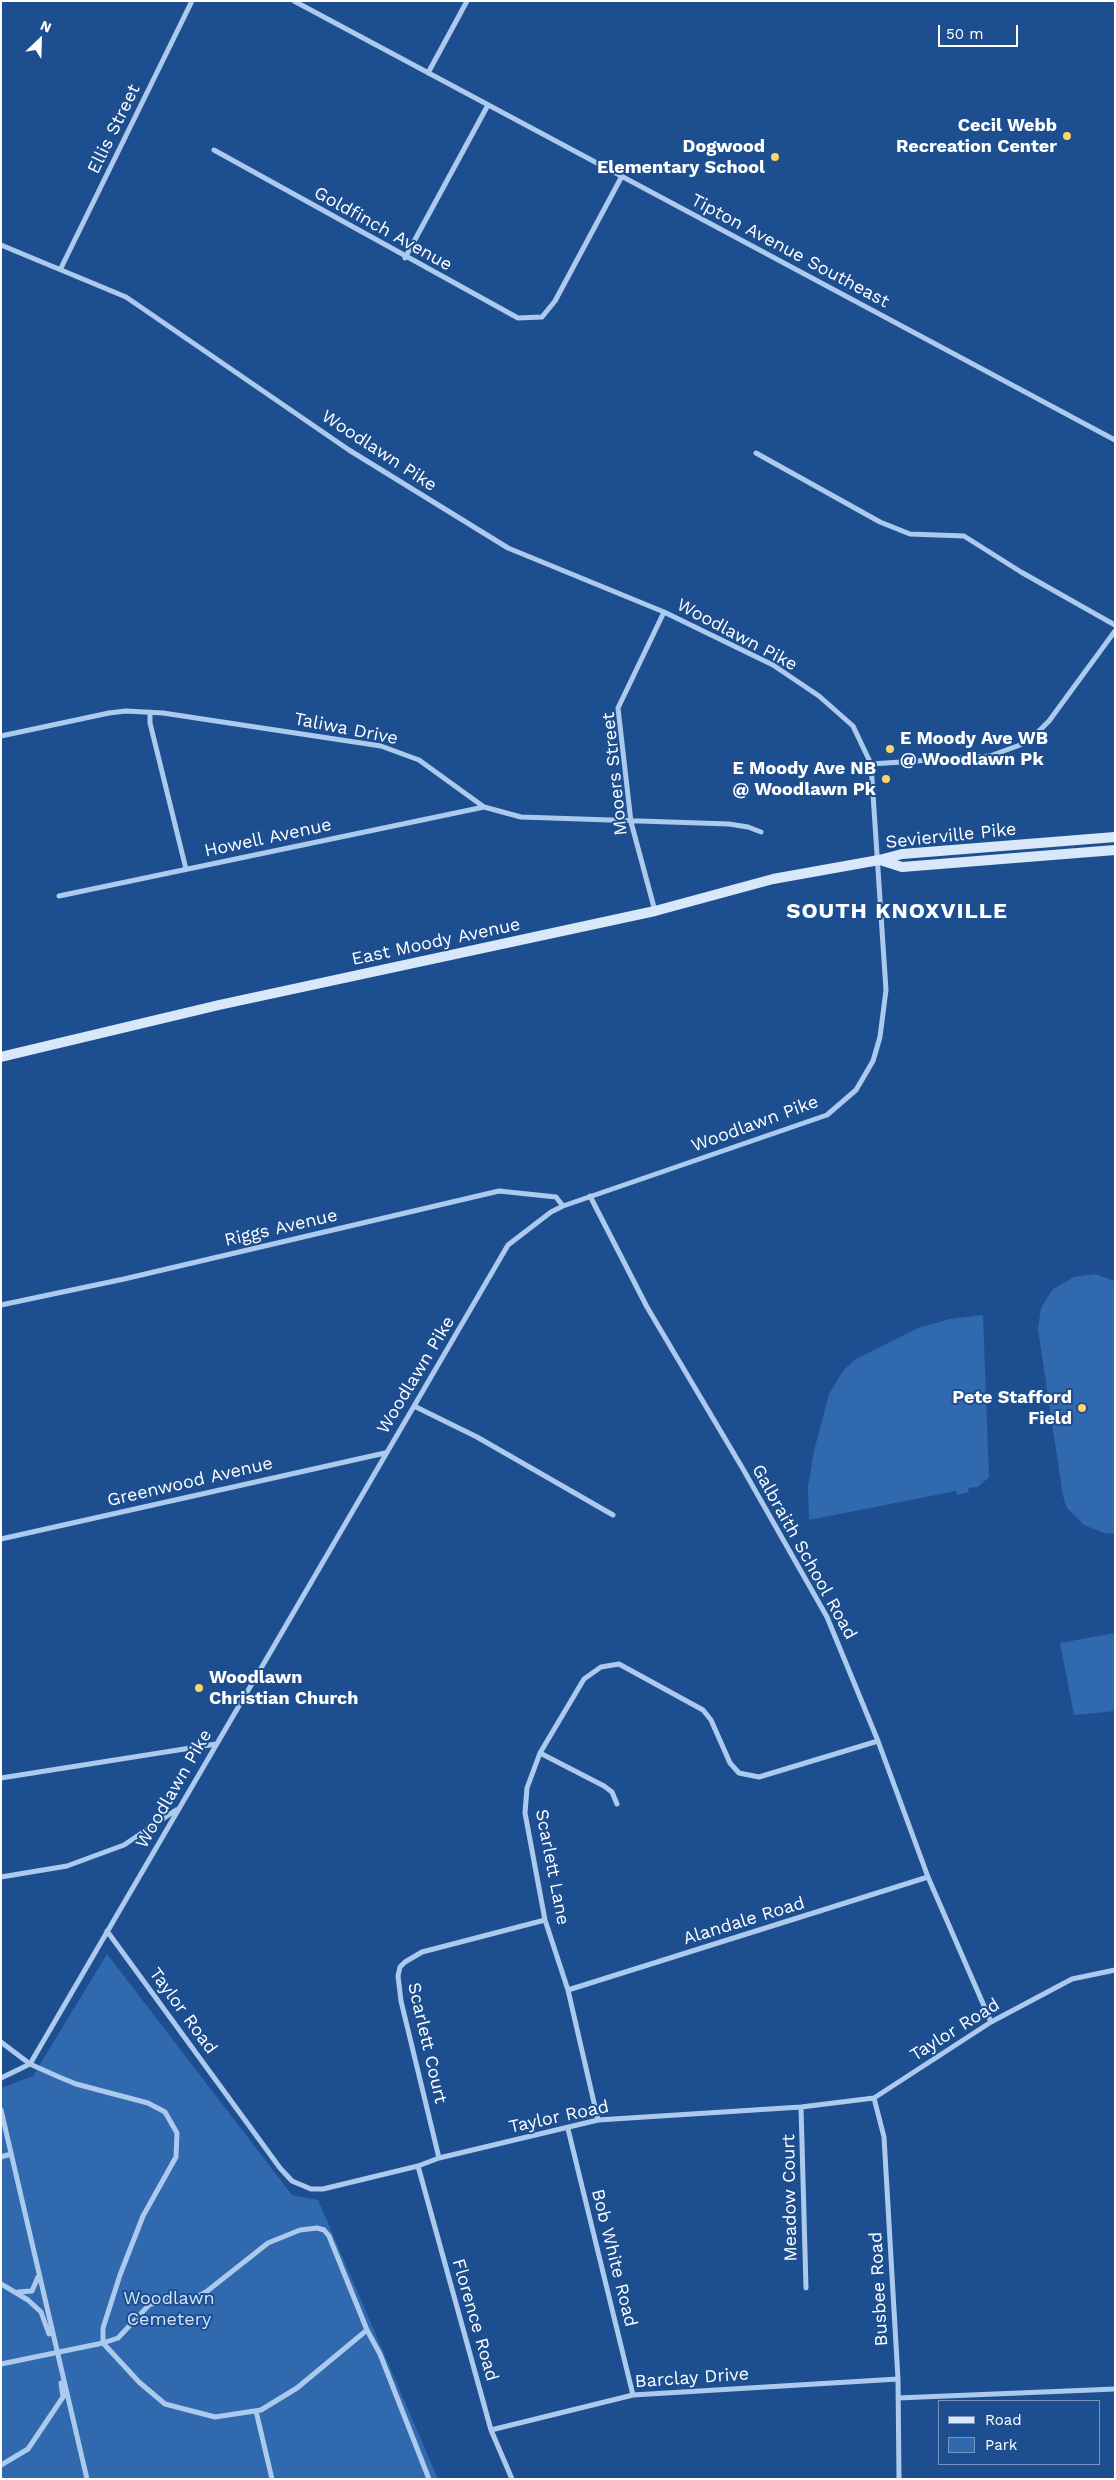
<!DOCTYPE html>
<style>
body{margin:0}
#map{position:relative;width:1116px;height:2480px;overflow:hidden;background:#1d4f90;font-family:"Work Sans",sans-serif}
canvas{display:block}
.frame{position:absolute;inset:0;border:2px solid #fff;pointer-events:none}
.legend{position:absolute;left:938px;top:2400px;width:162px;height:65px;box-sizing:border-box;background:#1d4f90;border:1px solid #7795bc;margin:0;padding:6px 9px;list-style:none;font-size:15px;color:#fff}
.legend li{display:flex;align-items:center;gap:10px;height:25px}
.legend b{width:25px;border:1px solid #7795bc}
.north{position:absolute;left:15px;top:15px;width:50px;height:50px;-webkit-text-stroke:4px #1d4f90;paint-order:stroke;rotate:24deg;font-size:14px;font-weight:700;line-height:20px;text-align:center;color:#fff}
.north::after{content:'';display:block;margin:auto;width:18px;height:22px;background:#fff;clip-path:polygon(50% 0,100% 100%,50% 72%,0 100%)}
.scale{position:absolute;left:938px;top:25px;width:80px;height:22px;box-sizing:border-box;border:2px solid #fff;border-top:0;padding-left:6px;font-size:15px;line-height:18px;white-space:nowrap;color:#fff;-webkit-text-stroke:4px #1d4f90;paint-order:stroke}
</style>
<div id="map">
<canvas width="1116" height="2480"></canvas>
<div class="frame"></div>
<ul class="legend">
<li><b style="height:6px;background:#d9e7fa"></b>Road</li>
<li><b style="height:14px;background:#3069ae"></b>Park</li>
</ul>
<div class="north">N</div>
<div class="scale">50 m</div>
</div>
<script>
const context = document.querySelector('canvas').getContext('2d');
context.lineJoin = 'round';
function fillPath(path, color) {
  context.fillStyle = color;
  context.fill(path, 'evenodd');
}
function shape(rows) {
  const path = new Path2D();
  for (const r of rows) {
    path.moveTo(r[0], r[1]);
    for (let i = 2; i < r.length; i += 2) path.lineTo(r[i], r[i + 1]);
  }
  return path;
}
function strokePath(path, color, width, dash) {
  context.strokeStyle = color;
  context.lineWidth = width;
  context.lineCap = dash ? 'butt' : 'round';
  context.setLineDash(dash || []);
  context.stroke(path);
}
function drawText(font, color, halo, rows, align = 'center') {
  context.font = font + ' "Work Sans",sans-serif';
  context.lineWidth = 4;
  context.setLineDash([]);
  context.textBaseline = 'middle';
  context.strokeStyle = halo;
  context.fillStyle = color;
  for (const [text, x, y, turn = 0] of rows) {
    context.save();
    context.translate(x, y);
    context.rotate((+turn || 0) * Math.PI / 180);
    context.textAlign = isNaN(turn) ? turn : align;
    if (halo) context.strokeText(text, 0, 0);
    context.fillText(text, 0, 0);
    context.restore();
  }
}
fillPath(shape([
 [1095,1274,1115,1281,1114,1534,1104,1533,1084,1525,1067,1508,1063,1496,1038,1329,1041,1308,1053,1289,1074,1277],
 [983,1315,989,1477,978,1487,968,1488,969,1492,957,1495,956,1491,809,1520,808,1487,814,1451,829,1394,843,1371,854,1360,918,1328,950,1319],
 [1115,1633,1115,1711,1074,1715,1060,1643],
 [107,1954,292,2195,318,2200,438,2479,1,2479,1,2088,33,2076]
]), '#3069ae');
strokePath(shape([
 [294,1,1115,440],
 [428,73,467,1],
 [214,150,518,318,542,317,555,301,622,176],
 [1,245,126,297,349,450,508,548,664,612,773,665,819,696,853,726,871,764,886,990,880,1037,873,1061,856,1090,827,1115,563,1206,551,1212,508,1245,30,2064,1,2078],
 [405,258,488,105],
 [61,268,192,1],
 [756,453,880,522,910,534,964,536,1021,572,1115,625],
 [150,712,150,723,186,869],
 [1,736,109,713,126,711,163,713,381,746,419,760,484,807,521,817,729,824,748,827,761,832],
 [871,764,990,756,1020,745,1036,734,1049,721,1115,631],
 [59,896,484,807],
 [655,911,631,822,618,708,664,612],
 [590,1196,647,1307,743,1469,827,1617,878,1741,928,1877,991,2022],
 [1,1305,124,1279,499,1191,556,1197,563,1206],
 [414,1406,477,1437,613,1515],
 [1,1539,385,1453],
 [540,1753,604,1786,612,1792,617,1804],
 [1,1778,216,1744],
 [1,1877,67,1866,124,1845,176,1810],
 [107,1931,280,2168,292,2181,311,2189,323,2189,418,2166,439,2158,598,2120,801,2107,874,2098,991,2022,1072,1979,1115,1970],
 [568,1990,928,1877],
 [1,2042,30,2064,59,2077,76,2084,148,2103,165,2112,177,2133,176,2157,143,2216,120,2275,103,2328,103,2343,139,2382,165,2404,215,2417,261,2410,297,2388,367,2330,329,2236,324,2230,317,2228,300,2230,268,2243,206,2292,195,2298,167,2299,149,2305,118,2338,103,2343,1,2364],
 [874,2098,884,2137,898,2379,899,2479],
 [801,2107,806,2288],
 [1,2110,87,2479],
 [598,2120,568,1990,545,1920,525,1813,527,1788,540,1753,584,1679,601,1667,619,1664,703,1710,711,1720,730,1763,739,1773,759,1777,878,1741],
 [568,2129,633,2395],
 [1,2157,11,2154],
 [439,2158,401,2001,398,1976,400,1967,405,1962,422,1952,545,1920],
 [418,2166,491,2430,512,2479],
 [1,2284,28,2300,41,2312,49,2334],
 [18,2292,32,2291,38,2277],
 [367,2330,380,2354,429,2479],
 [898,2398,1115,2389],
 [256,2411,272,2479],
 [491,2430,633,2395,898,2379],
 [1,2465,28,2449,63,2397,61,2383]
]), '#accaee', 5);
strokePath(shape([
 [880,860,902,867,1115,850],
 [1,1057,219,1005,655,911,773,879,879,860,902,854,1115,837]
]), '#d9e7fa', 10);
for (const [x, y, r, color] of [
 [1067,136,5,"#fed36a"],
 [775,157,5,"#fed36a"],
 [890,749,5,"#fed36a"],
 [886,779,5,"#fed36a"],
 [1082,1408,5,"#fed36a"],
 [199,1688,5,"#fed36a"]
]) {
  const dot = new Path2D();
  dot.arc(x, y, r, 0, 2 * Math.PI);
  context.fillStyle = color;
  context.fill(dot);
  strokePath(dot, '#1d4f90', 2);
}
drawText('bold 18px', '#fff', '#1d4f90', [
 ["Cecil Webb",1057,126],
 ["Recreation Center",1057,147],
 ["Dogwood",765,147],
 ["Elementary School",765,168],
 ["E Moody Ave WB",900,739,"left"],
 ["@ Woodlawn Pk",900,760,"left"],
 ["E Moody Ave NB",876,769],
 ["@ Woodlawn Pk",876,790],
 ["Pete Stafford",1072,1398],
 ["Field",1072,1419],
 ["Woodlawn",209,1678,"left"],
 ["Christian Church",209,1699,"left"]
], 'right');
drawText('18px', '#fff', '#1d4f90', [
 ["Ellis Street",114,129,-64],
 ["Goldfinch Avenue",383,229,29],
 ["Tipton Avenue Southeast",790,251,28],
 ["Woodlawn Pike",379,451,33],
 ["Woodlawn Pike",737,635,28],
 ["Taliwa Drive",346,729,11],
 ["Mooers Street",615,774,-96],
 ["Sevierville Pike",951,836,-6],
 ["Howell Avenue",268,838,-12],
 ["East Moody Avenue",436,942,-12],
 ["Woodlawn Pike",755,1124,-20],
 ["Riggs Avenue",281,1228,-13],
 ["Woodlawn Pike",416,1375,-59],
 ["Greenwood Avenue",190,1482,-13],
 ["Galbraith School Road",804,1552,61],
 ["Woodlawn Pike",174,1789,-60],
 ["Scarlett Lane",552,1867,79],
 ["Alandale Road",744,1921,-17],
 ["Taylor Road",183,2011,54],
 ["Taylor Road",955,2030,-32],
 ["Scarlett Court",427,2043,77],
 ["Taylor Road",559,2117,-12],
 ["Meadow Court",790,2198,-91],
 ["Bob White Road",614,2258,76],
 ["Busbee Road",879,2289,-93],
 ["Florence Road",475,2320,74],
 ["Barclay Drive",692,2378,-4]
]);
drawText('18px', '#d2e4fa', '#1d4f90', [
 ["Woodlawn",169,2299],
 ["Cemetery",169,2320]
]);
context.letterSpacing = '1px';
drawText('bold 22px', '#fff', '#1d4f90', [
 ["SOUTH KNOXVILLE",897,912]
]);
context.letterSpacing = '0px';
</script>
